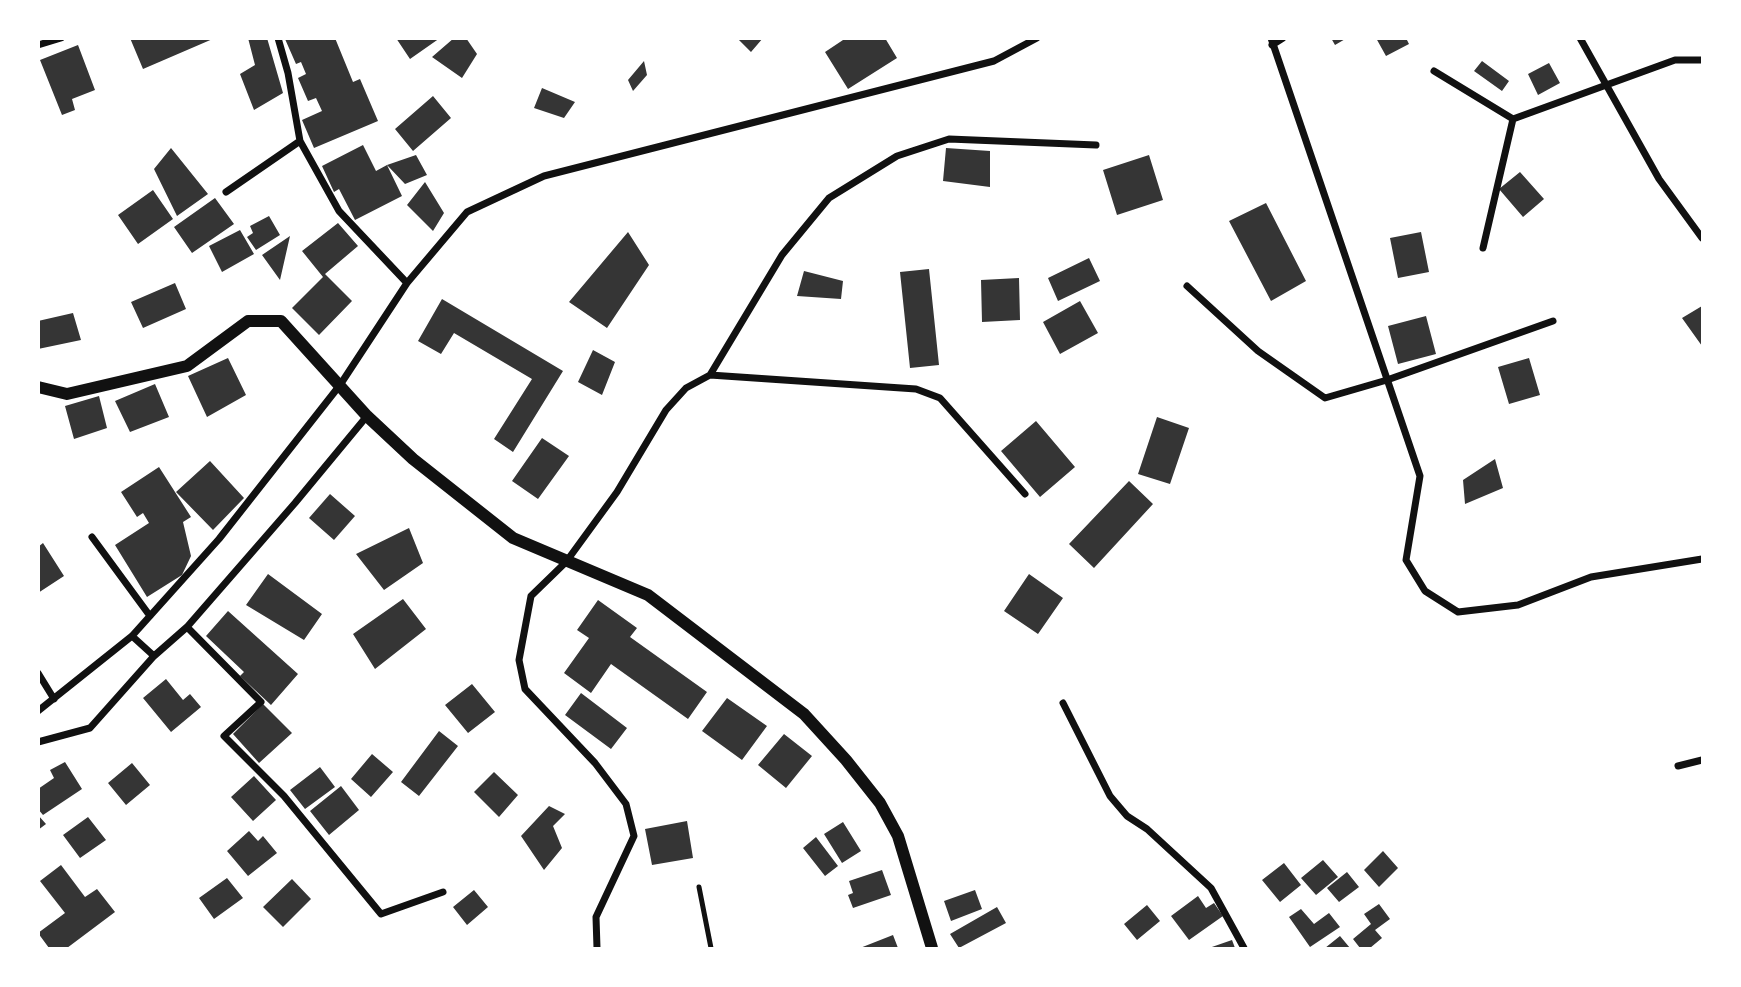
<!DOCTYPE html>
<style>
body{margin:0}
#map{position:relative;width:1741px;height:987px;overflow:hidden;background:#fff;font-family:Commissioner,sans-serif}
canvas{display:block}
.frame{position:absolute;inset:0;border:40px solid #fff;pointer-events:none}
</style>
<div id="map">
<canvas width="1741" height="987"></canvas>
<div class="frame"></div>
</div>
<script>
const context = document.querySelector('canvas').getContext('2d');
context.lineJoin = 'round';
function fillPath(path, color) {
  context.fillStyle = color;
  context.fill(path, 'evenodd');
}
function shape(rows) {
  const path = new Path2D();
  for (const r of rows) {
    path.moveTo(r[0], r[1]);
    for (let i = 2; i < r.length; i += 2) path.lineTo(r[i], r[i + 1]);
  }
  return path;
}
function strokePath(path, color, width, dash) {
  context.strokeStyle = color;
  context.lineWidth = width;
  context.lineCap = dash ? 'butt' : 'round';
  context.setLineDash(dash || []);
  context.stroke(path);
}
fillPath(shape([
 [130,38,215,38,143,69],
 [248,38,267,38,283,93,254,110,240,74,255,65],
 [287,38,335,38,353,82,360,79,378,121,314,148,302,120,322,111,316,98,308,101,298,78,306,74,301,62,296,64,285,39],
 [396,38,440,38,410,59],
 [454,38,466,38,477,54,462,78,432,57],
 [737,38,763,38,751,52],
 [846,38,885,38,897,58,848,89,825,52],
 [1331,38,1347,38,1335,45],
 [1376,38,1406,38,1409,44,1386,56],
 [78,45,95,90,72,99,75,110,62,115,40,60],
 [644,61,647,75,633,91,628,80],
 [1482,61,1509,81,1502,91,1474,71],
 [1549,63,1560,83,1538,95,1528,74],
 [542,88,575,102,564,118,534,108],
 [433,96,451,118,413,151,395,129],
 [363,145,376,171,387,165,402,196,355,220,339,189,334,192,322,166],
 [171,148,208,194,177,216,154,169],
 [946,148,990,151,990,187,943,181],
 [416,155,427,175,405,184,387,165],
 [1149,155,1163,200,1117,215,1103,170],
 [1520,172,1544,199,1523,217,1499,189],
 [425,182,444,213,433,231,407,205],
 [153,190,173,219,138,244,118,215],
 [215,198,234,224,192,253,174,227],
 [1266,203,1306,281,1271,301,1229,221],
 [269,216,280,235,256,250,247,237,253,233,250,226],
 [338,223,358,246,325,274,352,301,319,335,292,308,323,277,302,251],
 [240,230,254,254,222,272,209,246],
 [628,232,649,265,607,328,569,302],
 [1421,232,1429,272,1398,278,1390,238],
 [290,236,280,280,262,255],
 [1089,258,1100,281,1058,301,1048,278],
 [929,269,939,365,910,368,900,272],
 [804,271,843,281,841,299,797,296],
 [1019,278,1020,320,982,322,981,280],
 [175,283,186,309,143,328,131,302],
 [442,299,563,371,513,452,494,439,532,379,454,333,441,354,418,341],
 [1080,301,1098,333,1060,354,1043,322],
 [1702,306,1702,346,1682,318],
 [73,313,81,340,38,349,38,321],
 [1426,316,1436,354,1398,364,1388,326],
 [593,350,615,362,602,395,578,382],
 [228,358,246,395,207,417,188,376],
 [1529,358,1540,395,1509,404,1498,367],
 [155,384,169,417,130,432,115,401],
 [99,396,107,428,74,439,65,406],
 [1157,417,1189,428,1170,484,1138,474],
 [1036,421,1075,467,1040,497,1001,451],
 [542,438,569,456,538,499,512,481],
 [1495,459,1503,488,1465,504,1463,480],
 [210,461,244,498,213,530,176,492],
 [159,467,191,517,183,522,191,556,182,575,147,597,115,545,149,523,143,513,137,517,121,492],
 [1129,481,1153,504,1094,568,1069,544],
 [330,494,355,516,334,540,309,518],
 [409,528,423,563,384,590,356,554],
 [43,543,64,576,38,593,38,547],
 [268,574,322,614,304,640,246,605],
 [1029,574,1063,598,1038,634,1004,611],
 [403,599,426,629,375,669,353,634],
 [598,600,637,628,630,637,707,692,688,719,611,664,591,693,564,673,589,638,577,630],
 [228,611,298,674,271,705,240,676,244,672,206,636],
 [166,679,183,700,190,694,201,707,171,732,143,698],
 [472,684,495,712,468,733,445,705],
 [581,693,627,728,611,749,565,715],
 [727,698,767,726,742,760,702,731],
 [263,704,292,733,259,763,233,734],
 [439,731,458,746,419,796,401,782],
 [784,734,812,756,786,788,758,765],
 [372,754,393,772,371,797,351,779],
 [65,762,82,789,43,815,38,809,38,789,54,778,50,770],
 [132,763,150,785,126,805,108,783],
 [320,767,335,787,305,809,290,790],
 [494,772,518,795,499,817,474,792],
 [254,776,276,800,253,821,231,797],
 [341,786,359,810,329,835,310,811],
 [549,806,565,814,553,826,562,848,544,870,521,836],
 [38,815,46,824,38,830],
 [88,817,106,840,80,858,63,835],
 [687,821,693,858,652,865,645,829],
 [843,822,861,851,842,863,824,834],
 [249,831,258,841,263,836,277,853,248,876,227,851],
 [816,837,838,866,825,876,803,848],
 [1383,851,1398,868,1379,887,1364,870],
 [1323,860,1338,877,1316,895,1301,878],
 [1284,863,1301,885,1280,902,1262,880],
 [61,865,85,897,97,889,115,912,67,948,49,948,38,933,65,913,40,881],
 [882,870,891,895,853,908,848,895,853,893,849,881],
 [1347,872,1359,887,1339,902,1327,888],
 [227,878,243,898,214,919,199,898],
 [292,879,311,899,283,927,263,907],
 [474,890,488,907,467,925,453,907],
 [975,890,982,909,951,921,944,901],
 [1198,896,1206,908,1214,903,1223,916,1189,940,1171,916],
 [1379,904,1390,919,1375,930,1382,938,1370,948,1360,948,1353,939,1371,924,1364,914],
 [1147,905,1160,921,1137,940,1124,924],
 [997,907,1006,923,959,948,950,934],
 [1301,909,1314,924,1329,913,1340,927,1310,947,1289,917],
 [893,935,898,948,860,948],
 [1340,936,1350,948,1325,948],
 [1232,940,1235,948,1209,948]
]), '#353535');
strokePath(shape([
 [699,887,711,948]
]), '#111', 5);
strokePath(shape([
 [278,38,288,73,300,141,339,211,407,283],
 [1271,38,1420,476,1406,560,1425,591,1458,612,1518,605,1591,577,1702,559],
 [1580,38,1659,179,1702,238],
 [38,45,61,38],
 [1272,45,1283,38],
 [1434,71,1513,119],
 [226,192,300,141],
 [1483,248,1513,119,1675,60,1702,60],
 [1187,286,1258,351,1325,398,1387,380,1553,321],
 [710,375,782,255,829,198,897,156,949,139,1096,145],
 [92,537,150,616],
 [187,627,261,702,224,736,284,796,381,914,443,892],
 [132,636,154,656],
 [38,673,54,699],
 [1063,703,1110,796,1127,816,1147,829,1211,888,1244,948],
 [38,711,132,636,219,539,340,385,407,283,467,212,544,176,994,61,1037,38],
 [38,742,90,728,154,656,187,627,295,503,367,416],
 [1678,766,1702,760],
 [597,948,596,917,634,836,626,804,595,763,525,689,519,660,531,596,566,562,617,492,666,410,686,388,710,375,916,389,940,398,1025,494]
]), '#111', 7);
strokePath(shape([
 [38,387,67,394,187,366,248,321,281,321,367,416,413,459,513,538,648,595,804,714,846,760,880,803,898,836,932,948]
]), '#111', 12);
</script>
